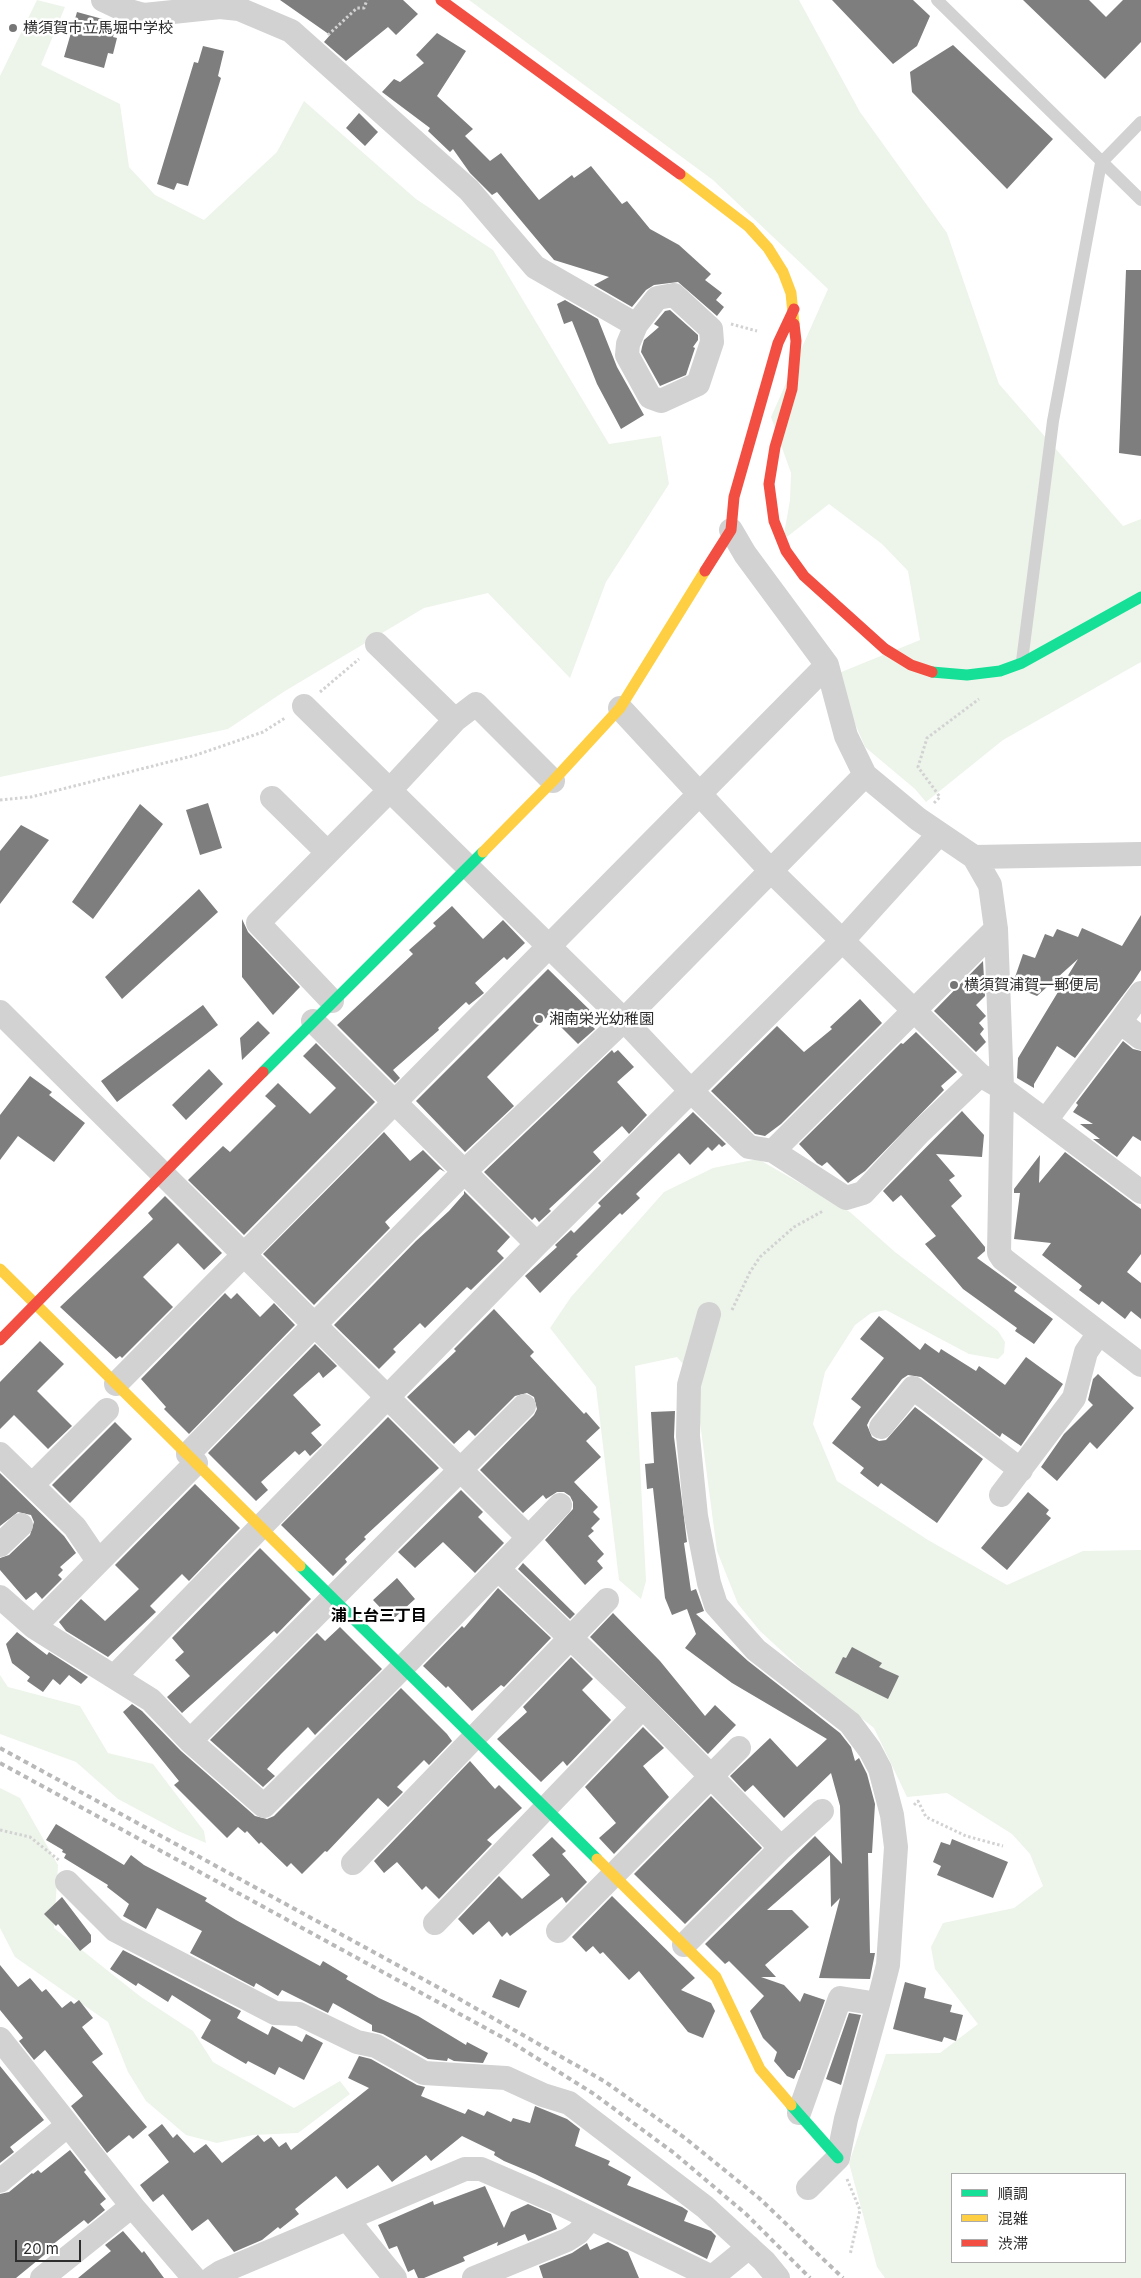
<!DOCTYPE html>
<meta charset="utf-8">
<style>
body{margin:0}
#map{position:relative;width:1141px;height:2278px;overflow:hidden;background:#fff;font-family:Inter,"Noto Sans JP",sans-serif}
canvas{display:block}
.legend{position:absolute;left:951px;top:2173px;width:175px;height:90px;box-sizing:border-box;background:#fff;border:1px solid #ababab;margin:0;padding:6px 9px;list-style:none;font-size:15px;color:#2d2d2d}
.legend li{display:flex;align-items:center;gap:10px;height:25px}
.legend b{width:25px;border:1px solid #ababab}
.scale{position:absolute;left:15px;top:2240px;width:66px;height:22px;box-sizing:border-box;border:2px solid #2d2d2d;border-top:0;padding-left:6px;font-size:15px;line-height:18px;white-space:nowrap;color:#2d2d2d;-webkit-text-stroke:4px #fff;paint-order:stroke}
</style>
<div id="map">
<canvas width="1141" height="2278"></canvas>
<ul class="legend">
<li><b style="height:6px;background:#16e098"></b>順調</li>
<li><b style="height:6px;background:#ffcf43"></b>混雑</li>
<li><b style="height:6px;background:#f24e42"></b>渋滞</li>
</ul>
<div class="scale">20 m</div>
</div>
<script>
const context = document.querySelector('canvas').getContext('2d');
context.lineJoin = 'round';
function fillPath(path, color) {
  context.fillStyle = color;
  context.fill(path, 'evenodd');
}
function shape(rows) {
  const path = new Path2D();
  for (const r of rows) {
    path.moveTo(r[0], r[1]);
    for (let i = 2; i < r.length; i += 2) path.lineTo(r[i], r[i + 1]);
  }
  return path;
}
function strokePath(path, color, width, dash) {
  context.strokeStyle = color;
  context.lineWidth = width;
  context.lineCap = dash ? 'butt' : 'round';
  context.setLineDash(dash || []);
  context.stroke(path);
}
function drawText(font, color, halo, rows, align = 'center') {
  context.font = font + ' Inter,"Noto Sans JP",sans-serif';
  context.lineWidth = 5;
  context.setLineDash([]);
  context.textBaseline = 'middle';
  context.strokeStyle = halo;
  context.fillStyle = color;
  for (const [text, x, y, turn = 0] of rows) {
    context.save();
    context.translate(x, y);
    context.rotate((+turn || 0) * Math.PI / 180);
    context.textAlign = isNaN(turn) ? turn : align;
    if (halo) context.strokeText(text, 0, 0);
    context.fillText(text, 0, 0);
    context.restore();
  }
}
fillPath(shape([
 [37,0,65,7,41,65,120,104,129,167,155,195,204,220,277,152,304,101,416,199,493,250,609,444,661,436,669,484,606,582,570,678,488,593,424,608,285,691,228,729,0,777,0,76],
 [469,0,799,0,860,112,947,233,999,384,1123,526,1141,519,1141,662,1003,740,926,802,915,789,865,747,834,675,920,640,908,571,882,544,829,504,783,540,790,500,791,473,771,417,828,289,713,180],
 [758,1159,850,1212,895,1252,998,1331,1005,1342,1004,1353,998,1359,969,1354,886,1310,871,1313,855,1325,825,1372,813,1424,837,1481,928,1540,1007,1585,1083,1551,1141,1550,1141,2278,885,2278,877,2267,849,2163,886,2054,940,2053,978,2024,935,1969,931,1947,943,1923,1014,1908,1043,1886,1030,1854,1012,1834,947,1793,907,1797,874,1728,812,1679,760,1631,738,1604,717,1551,694,1377,677,1357,635,1366,646,1581,641,1599,619,1580,596,1387,550,1328,571,1297,664,1192,713,1168],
 [952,2174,1125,2174,1125,2262,952,2262],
 [0,1675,8,1687,80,1706,108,1753,153,1764,204,1831,206,1843,178,1831,118,1799,76,1762,0,1734],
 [0,1788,20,1798,58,1865,54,1928,141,1997,193,2031,213,2062,294,2108,340,2081,350,2094,298,2133,253,2135,217,2143,186,2135,146,2101,128,2072,108,2022,15,1957,0,1928]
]), '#edf5ea');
fillPath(shape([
 [280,0,403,0,418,14,396,35,388,27,346,61,324,42,330,35],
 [832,0,913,0,930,16,917,46,893,64],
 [1023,0,1089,0,1106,17,1123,0,1141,0,1141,42,1105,79],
 [77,12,117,23,113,37,117,38,113,54,108,53,104,68,64,57],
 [437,33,466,51,437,96,473,129,465,136,490,161,501,153,539,200,572,175,574,178,591,166,622,204,627,201,650,229,679,245,711,274,705,280,722,293,716,300,724,307,717,316,678,282,654,285,646,290,632,307,594,285,609,277,554,260,497,192,492,195,470,173,453,149,450,152,428,131,430,128,382,92,394,79,400,82,424,63,416,55],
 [953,45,1053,139,1007,189,912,92,910,72],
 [203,46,224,51,218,76,221,78,188,186,177,183,174,190,157,184,194,62,198,63],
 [359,113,378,132,365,146,346,128],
 [1126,270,1141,270,1141,456,1119,453],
 [565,300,598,319,617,367,644,415,621,429,597,384,572,321,564,324,557,304],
 [670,310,698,335,698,340,693,347,695,348,686,375,660,386,641,352,642,347,644,340,659,327,654,324,665,311],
 [208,803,222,848,200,855,186,810],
 [140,804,163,824,93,919,72,902],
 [21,825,49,840,0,904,0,851],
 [199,889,218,912,122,999,105,977],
 [452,906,483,939,503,920,525,943,507,960,504,957,475,983,484,993,469,1005,466,1002,438,1028,439,1030,393,1070,400,1078,395,1083,337,1025,413,954,409,950,436,926,433,923],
 [1141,915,1141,970,1133,982,1075,1058,1057,1046,1034,1084,1034,1088,1017,1078,1018,1058,1078,959,1037,996,1012,986,1023,954,1035,958,1045,934,1053,937,1057,929,1078,937,1082,928,1122,946],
 [242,919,248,932,300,987,273,1015,242,977],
 [983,961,985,996,976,1005,986,1016,979,1023,984,1029,980,1034,986,1042,976,1052,934,1011],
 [548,969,600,1020,593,1027,595,1029,578,1044,549,1015,487,1077,514,1106,465,1152,416,1101],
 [860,999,882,1023,781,1124,765,1136,755,1134,711,1091,777,1026,804,1052,832,1029,830,1027],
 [203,1005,218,1025,117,1102,101,1081],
 [258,1021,270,1033,242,1060,240,1038],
 [916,1032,957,1072,941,1086,944,1090,865,1171,848,1183,827,1162,822,1166,817,1163,799,1144,901,1043,903,1044],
 [1123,1041,1133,1049,1141,1051,1141,1141,1133,1136,1117,1157,1093,1139,1100,1139,1080,1124,1093,1124,1073,1112,1078,1105,1076,1103],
 [316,1043,375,1102,244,1235,188,1180,223,1146,230,1152,276,1106,265,1096,278,1083,310,1114,336,1088,303,1056],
 [612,1050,614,1053,618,1050,634,1067,617,1082,647,1115,629,1134,622,1126,593,1152,601,1161,549,1209,551,1211,539,1222,535,1217,532,1220,484,1172],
 [209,1069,223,1084,186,1120,172,1105],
 [30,1076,52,1092,49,1095,85,1123,54,1162,18,1136,0,1160,0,1115],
 [962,1111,984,1135,982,1157,936,1154,955,1176,949,1180,962,1196,951,1206,985,1247,985,1251,977,1258,1017,1287,1014,1291,1053,1319,1034,1344,1015,1331,1017,1328,963,1289,925,1244,936,1236,901,1195,893,1202,883,1191],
 [693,1112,726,1144,722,1147,719,1144,712,1151,708,1147,690,1165,679,1153,636,1194,640,1198,622,1215,620,1213,576,1255,578,1256,540,1293,525,1276,557,1247,555,1245,571,1230,574,1233,601,1206,598,1203],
 [384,1132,410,1161,423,1150,445,1172,440,1169,385,1222,390,1228,314,1305,263,1254],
 [1065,1152,1141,1209,1141,1254,1127,1272,1141,1283,1141,1319,1131,1311,1125,1319,1102,1301,1099,1305,1079,1290,1082,1286,1042,1255,1051,1243,1014,1239,1020,1193,1014,1193,1014,1189,1040,1155,1039,1183],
 [464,1191,510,1237,497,1251,504,1258,471,1290,467,1287,425,1328,420,1323,393,1349,396,1352,379,1369,334,1325,416,1241,449,1211,464,1194],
 [165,1196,222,1253,204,1270,178,1243,143,1277,173,1307,122,1358,120,1356,116,1359,60,1307,153,1219,148,1213],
 [225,1293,231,1299,237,1293,260,1317,274,1303,295,1325,189,1434,164,1409,166,1407,141,1379],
 [494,1309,534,1352,530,1356,584,1414,586,1412,600,1428,586,1441,601,1457,574,1482,598,1507,593,1512,600,1519,591,1528,594,1531,588,1536,604,1554,597,1561,603,1568,585,1585,545,1540,573,1509,573,1502,570,1496,564,1492,557,1492,546,1499,543,1495,523,1513,480,1470,534,1415,537,1409,534,1397,527,1393,515,1396,475,1436,469,1430,454,1444,407,1397,456,1351,454,1349],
 [879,1316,920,1350,925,1343,939,1353,941,1349,976,1371,979,1366,1005,1385,1026,1357,1063,1384,1021,1446,1002,1433,1000,1437,921,1377,908,1375,902,1379,870,1419,867,1425,872,1437,879,1441,886,1440,915,1407,983,1459,937,1523,881,1483,878,1487,860,1473,864,1468,832,1443,861,1407,851,1399,884,1358,860,1339],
 [40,1341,64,1364,37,1391,72,1426,48,1449,14,1415,0,1429,0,1382],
 [315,1344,337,1366,323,1378,319,1372,293,1395,321,1425,311,1433,322,1445,310,1456,305,1450,299,1455,295,1451,261,1482,268,1490,256,1501,208,1453],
 [1098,1374,1134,1408,1097,1449,1090,1442,1057,1481,1041,1467,1064,1434,1093,1405,1088,1400,1093,1379],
 [675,1411,674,1437,687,1542,684,1543,691,1591,696,1589,704,1611,696,1614,748,1661,840,1733,851,1747,855,1761,859,1758,867,1774,875,1804,872,1853,868,1853,870,1953,875,1953,870,1979,819,1978,840,1898,831,1907,830,1855,767,1910,792,1910,809,1927,765,1965,776,1977,761,1977,784,1985,800,2002,804,1993,825,2000,800,2070,798,2070,794,2079,787,2076,774,2061,777,2052,763,2038,750,2011,764,1996,729,1961,725,1964,705,1944,815,1836,842,1864,840,1806,831,1773,784,1818,753,1785,745,1792,730,1776,770,1738,797,1767,827,1739,732,1683,685,1648,696,1634,687,1609,672,1615,665,1598,653,1488,647,1489,645,1464,654,1463,651,1412],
 [388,1417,439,1468,364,1537,366,1539,345,1559,347,1562,333,1576,281,1525],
 [115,1422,132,1439,70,1503,52,1485],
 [0,1473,64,1536,76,1553,60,1567,63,1570,58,1575,62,1579,42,1599,36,1592,26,1600,0,1570,0,1558,9,1555,30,1535,34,1522,31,1515,18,1512,0,1526],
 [195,1484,240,1528,189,1581,182,1574,150,1606,156,1612,108,1657,66,1631,59,1622,81,1599,105,1621,139,1589,115,1565],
 [461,1490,483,1512,478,1517,504,1543,475,1573,443,1542,415,1568,398,1552],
 [1028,1492,1049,1510,1046,1514,1051,1518,1007,1570,981,1548],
 [260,1548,311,1599,277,1634,274,1631,182,1713,167,1697,190,1676,175,1660,184,1652,172,1638],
 [523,1563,575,1614,570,1619,518,1569],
 [397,1578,415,1599,392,1620,373,1600],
 [498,1588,551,1638,504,1687,501,1685,472,1711,448,1686,446,1688,423,1666,462,1626,464,1628],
 [613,1613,660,1661,705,1716,715,1705,736,1725,708,1754,590,1637],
 [340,1627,382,1669,315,1735,308,1727,281,1754,267,1769,275,1776,263,1787,210,1740,317,1633,325,1641],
 [17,1632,47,1655,49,1652,88,1677,81,1684,69,1675,60,1685,53,1679,43,1692,27,1681,30,1677,12,1663,6,1644],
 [852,1647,882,1663,879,1667,899,1676,888,1699,835,1673,843,1657,846,1658],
 [571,1657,593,1679,582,1690,611,1720,567,1766,563,1761,541,1782,497,1739,527,1712,523,1707],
 [401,1688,447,1734,452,1741,429,1765,424,1760,397,1787,403,1792,388,1807,378,1798,327,1852,325,1851,302,1874,291,1863,287,1867,261,1842,259,1844,247,1831,245,1833,238,1827,227,1838,174,1785,179,1781,123,1712,132,1704,142,1711,181,1751,255,1816,267,1819,274,1816],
 [643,1727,664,1748,643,1766,669,1797,614,1854,599,1838,616,1823,585,1787],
 [470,1761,495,1789,499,1785,522,1808,487,1840,492,1844,439,1899,426,1886,422,1890,397,1862,384,1873,374,1861],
 [711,1796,762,1848,685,1924,634,1874],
 [56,1824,124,1865,131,1855,144,1865,207,1898,205,1901,236,1920,320,1966,323,1961,348,1976,346,1979,379,1998,418,2016,466,2045,467,2042,488,2053,483,2063,454,2061,448,2058,447,2061,428,2059,383,2034,372,2031,372,2025,333,2003,328,2013,282,1990,278,1996,256,1983,254,1987,190,1953,202,1931,157,1908,146,1929,123,1916,129,1904,107,1887,108,1885,64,1858,66,1854,62,1852,63,1850,46,1840],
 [552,1837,566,1851,562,1854,587,1882,566,1903,562,1897,510,1936,507,1932,502,1937,489,1921,473,1935,458,1919,499,1876,522,1899,550,1875,532,1855],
 [952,1839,1008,1862,993,1898,937,1875,941,1866,933,1862,941,1842,950,1845],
 [612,1896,695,1978,681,1990,711,2003,715,2011,703,2038,688,2032,639,1971,629,1980,603,1952,600,1954,593,1946,586,1952,572,1937],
 [62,1897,91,1935,91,1942,80,1951,58,1924,56,1926,44,1914],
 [123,1950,241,2011,237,2018,268,2035,272,2026,302,2042,306,2034,323,2043,304,2080,279,2067,275,2075,248,2061,246,2064,201,2038,211,2020,172,1995,168,2002,138,1983,136,1986,110,1969],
 [0,1965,18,1987,30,1978,42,1992,46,1989,62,2008,71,2001,74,2004,79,2000,93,2018,82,2027,103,2054,92,2062,147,2127,133,2139,129,2135,107,2153,71,2106,83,2096,45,2050,34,2060,19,2041,23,2038,0,2010],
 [500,1979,527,1991,519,2008,492,1997],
 [905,1982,926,1988,924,1998,952,2005,950,2012,963,2015,956,2041,944,2037,942,2042,893,2029],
 [849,2013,861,2015,841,2085,826,2079],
 [359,2056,371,2059,417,2085,425,2087,421,2096,465,2114,468,2109,484,2116,487,2111,511,2122,513,2118,530,2123,535,2106,567,2119,580,2129,575,2146,610,2161,608,2165,631,2177,627,2185,682,2207,688,2211,684,2221,711,2231,716,2236,707,2259,535,2174,504,2161,494,2155,495,2152,462,2136,431,2161,426,2155,392,2182,378,2165,347,2189,336,2176,295,2209,299,2214,280,2229,278,2227,262,2240,234,2252,208,2219,192,2231,163,2194,153,2202,140,2185,169,2162,148,2135,162,2124,173,2138,177,2134,194,2153,206,2144,222,2163,258,2135,264,2142,271,2137,279,2147,286,2142,291,2150,369,2088,348,2078],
 [0,2066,44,2120,10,2147,14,2152,0,2163],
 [70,2150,86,2170,84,2172,106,2199,100,2204,105,2210,88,2224,84,2220,47,2249,49,2251,16,2278,0,2278,0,2194,9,2192,32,2173,33,2174,38,2170,41,2173],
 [485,2186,504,2228,511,2212,528,2204,551,2214,557,2229,528,2241,525,2234,497,2246,498,2242,463,2257,465,2261,424,2278,418,2278,414,2269,408,2272,397,2246,389,2249,378,2225,433,2201,434,2205],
 [123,2231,142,2253,144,2251,164,2278,78,2278,111,2251,105,2245],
 [608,2242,628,2252,639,2278,543,2278,539,2266,572,2253,587,2243,590,2250]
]), '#7e7e7e');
strokePath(shape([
 [328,35,357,8,364,8,367,0],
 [731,324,757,331],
 [320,692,359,659],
 [0,800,31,797,196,755,263,732,285,718],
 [934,803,940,797,918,767,927,738,979,699],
 [732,1310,750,1272,760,1257,794,1227,823,1211],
 [914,1805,918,1801,926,1817,966,1836,1003,1846],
 [0,1830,30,1837,60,1861],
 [847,2179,860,2210,850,2255]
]), '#d2d2d2', 3, [2.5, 2.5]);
strokePath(shape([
 [937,0,1141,200],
 [1022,661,1053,421,1101,163,1141,122]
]), '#d2d2d2', 12);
strokePath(shape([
 [103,0,122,9,144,15,220,7,239,9,291,31,469,190,535,267,636,325],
 [674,295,711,329,712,342,698,384,661,401,650,397,627,355,628,344,636,325,657,298,674,295],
 [731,530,745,554,827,665,846,736,865,775,918,819,974,857,990,885,996,929,1002,1088,999,1253,1003,1259,1141,1365],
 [377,644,455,720],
 [304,706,624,1020,691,1091,749,1147,773,1151,996,929],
 [620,708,771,871,980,1075,1002,1088,1141,1192],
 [272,798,327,852],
 [974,857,1141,854],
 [332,1001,258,923,390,790,455,720,476,704,553,781],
 [0,1012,528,1537],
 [313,1021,537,1244],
 [1120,1022,1141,993],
 [1046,1120,1120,1022,1141,1038],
 [773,1151,846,1198,863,1193,919,1133,980,1075],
 [709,1314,689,1385,688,1436,696,1516,709,1583,716,1605,756,1650,850,1723,870,1750,880,1769,892,1815,896,1847,888,1965,878,2004,846,2119,838,2158,808,2188],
 [116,1384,827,665],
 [881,1427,913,1388,1021,1470],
 [0,1454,75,1527,98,1561],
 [188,1454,466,1170,624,1020,865,775],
 [32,1485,107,1410],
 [1001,1495,1074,1398,1086,1352,1099,1333],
 [0,1545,21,1525],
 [498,1569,643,1707,781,1848],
 [0,1597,34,1627,151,1700,190,1741,264,1806,403,1667,560,1505],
 [34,1627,196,1463],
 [114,1677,537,1244,843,940,939,834],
 [190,1741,524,1406],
 [353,1863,607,1600],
 [67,1882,115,1930,275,2013,299,2014,357,2042,376,2046,424,2073,506,2078,543,2095,569,2103,705,2207,764,2261,778,2278],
 [435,1923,643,1707],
 [558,1931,739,1748],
 [684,1945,781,1848,822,1811],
 [0,2039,132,2206,194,2278],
 [799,2113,840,1998,878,2004],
 [0,2181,68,2125],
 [347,2219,395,2278],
 [42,2278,132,2206],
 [212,2278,221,2272,465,2169,481,2169,557,2202,712,2277],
 [474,2278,567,2240,578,2233,590,2219],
 [711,2278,749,2247]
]), '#d2d2d2', 24);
strokePath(shape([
 [932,672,967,675,1000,671,1022,663,1141,597],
 [263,1072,483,852],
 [300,1566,597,1859],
 [791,2105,838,2158]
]), '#16e098', 11);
strokePath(shape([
 [680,174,749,227,768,248,783,272,791,293,794,324],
 [483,852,553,781,620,708,705,571],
 [0,1269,300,1566],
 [597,1859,716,1977,760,2069,791,2105]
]), '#ffcf43', 11);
strokePath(shape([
 [441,0,680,174],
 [794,324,796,341,792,389,775,447,769,484,774,521,786,551,804,576,885,649,911,665,932,672],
 [705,571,731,530,734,497,778,343,794,309],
 [0,1340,263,1072]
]), '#f24e42', 11);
strokePath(shape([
 [0,1748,454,1996,604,2081,685,2138,759,2198,843,2278],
 [0,1763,511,2042,594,2094,674,2153,746,2214,810,2278]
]), '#b9b9b9', 4, [5, 4]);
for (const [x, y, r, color] of [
 [13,28,5,"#767676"],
 [954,985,5,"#767676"],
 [539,1019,5,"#767676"]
]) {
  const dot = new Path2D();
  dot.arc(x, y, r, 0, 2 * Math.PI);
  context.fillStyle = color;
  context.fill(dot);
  strokePath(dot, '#fff', 2);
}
drawText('15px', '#2d2d2d', '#fff', [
 ["横須賀市立馬堀中学校",23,28],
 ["横須賀浦賀一郵便局",964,985],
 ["湘南栄光幼稚園",549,1019]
], 'left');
drawText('bold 16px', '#000', '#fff', [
 ["浦上台三丁目",379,1616]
]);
</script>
